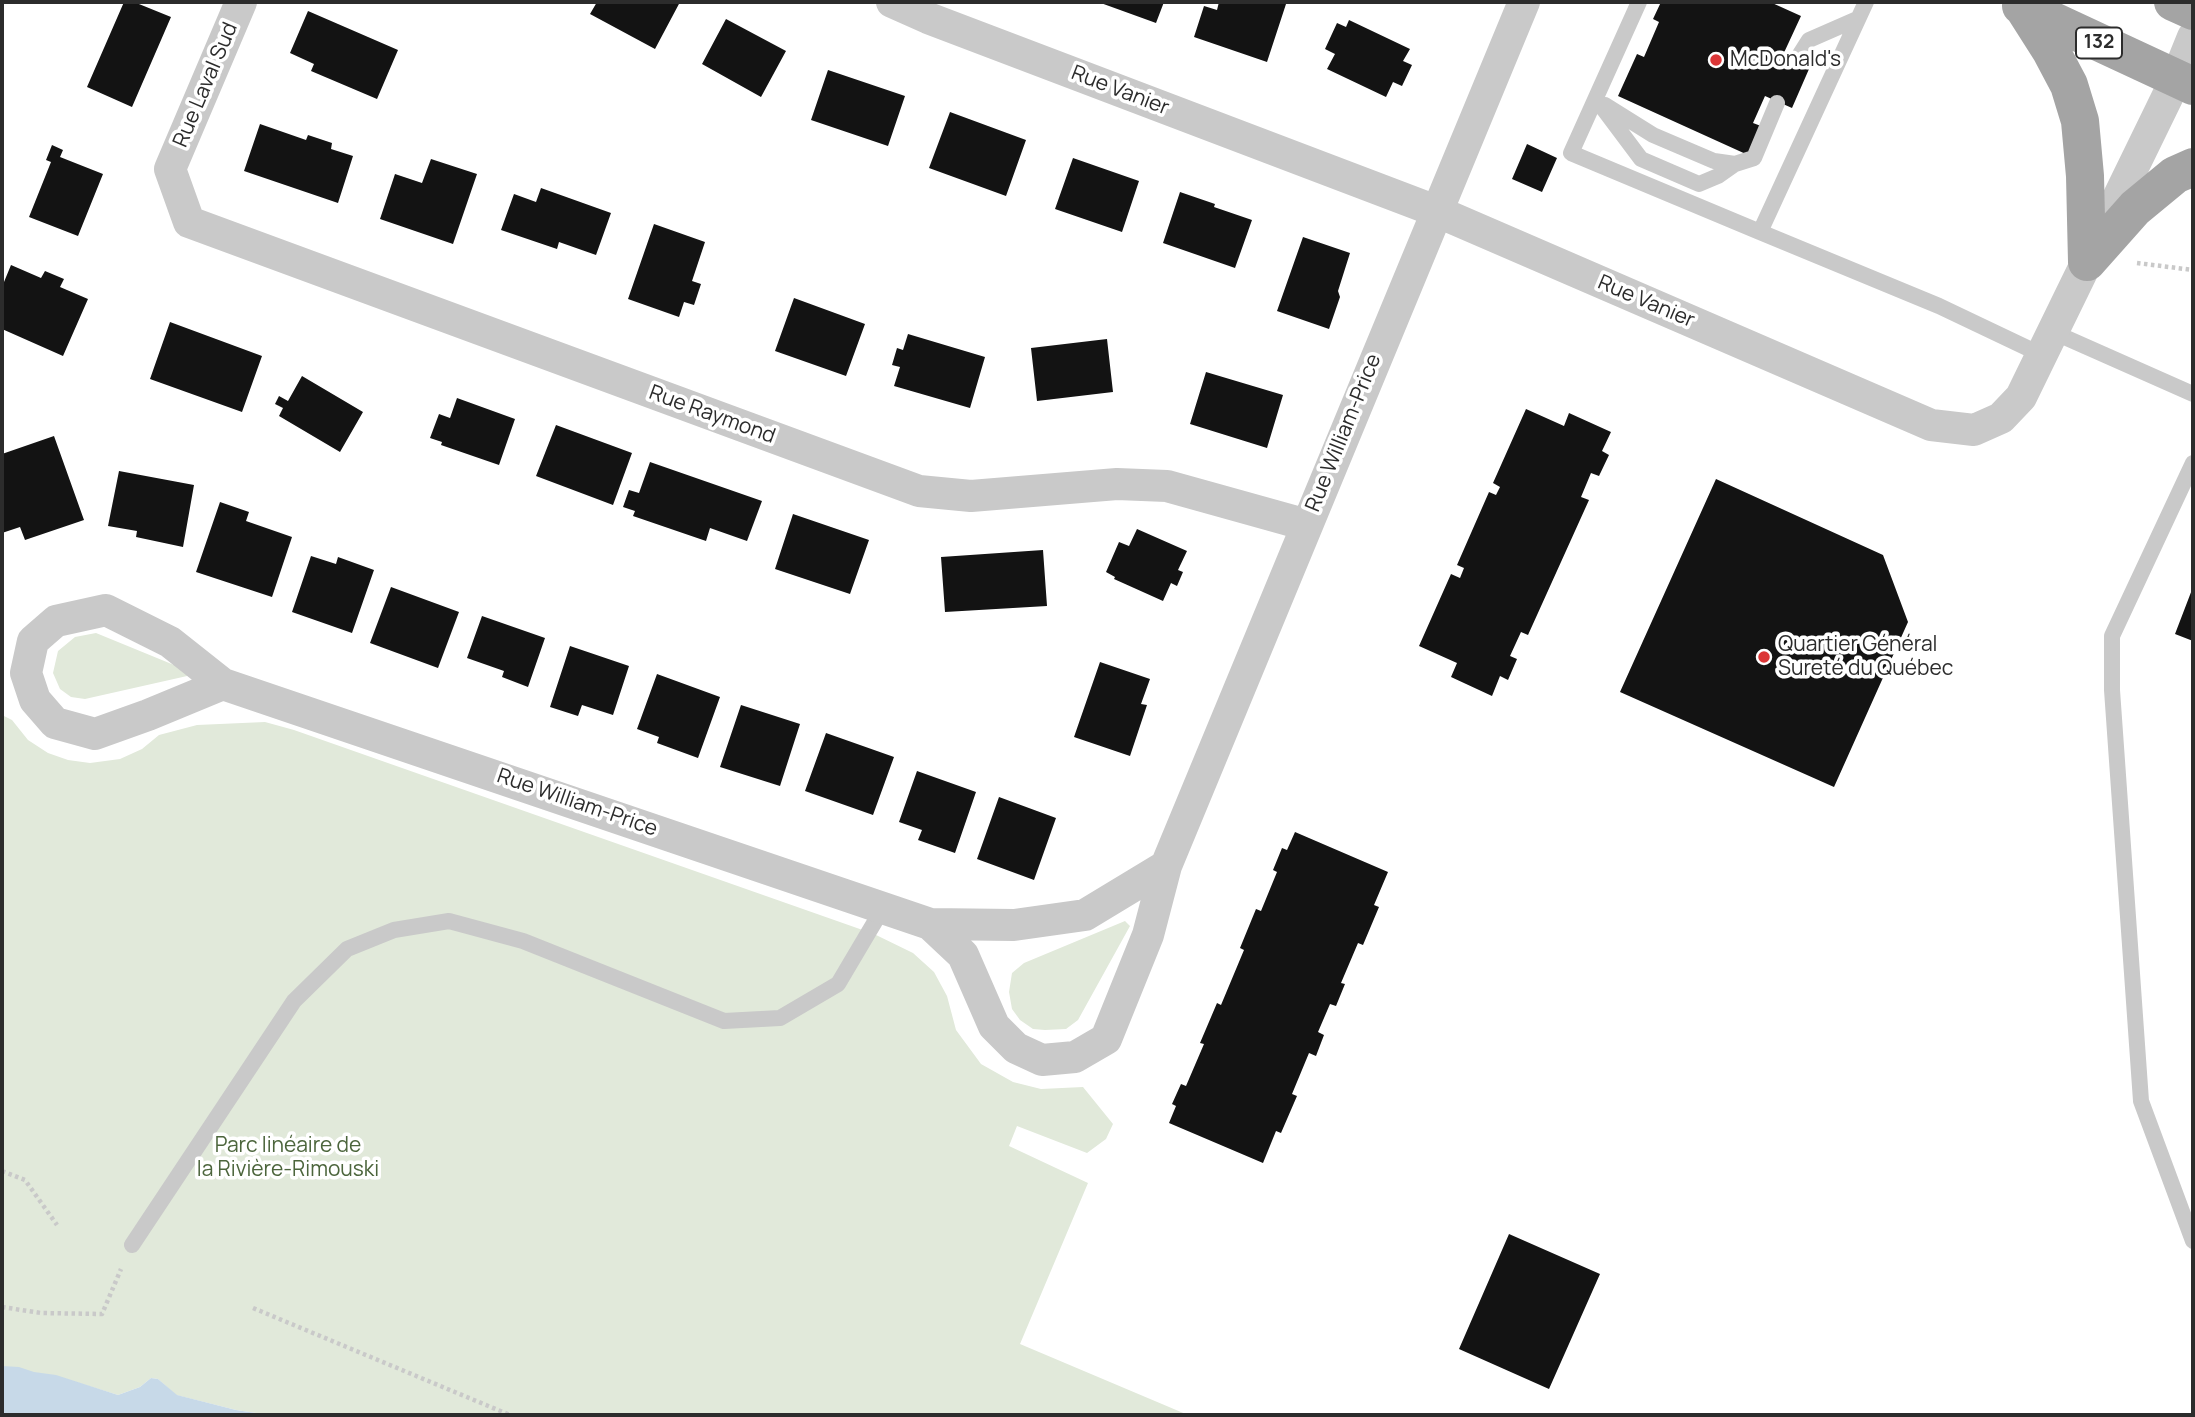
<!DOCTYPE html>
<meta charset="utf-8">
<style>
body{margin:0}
#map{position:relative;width:2195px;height:1417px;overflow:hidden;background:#fff;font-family:Manrope,sans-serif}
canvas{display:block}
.frame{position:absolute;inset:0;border:4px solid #2c2c2c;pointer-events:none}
</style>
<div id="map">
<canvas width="2195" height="1417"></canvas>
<div class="frame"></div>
</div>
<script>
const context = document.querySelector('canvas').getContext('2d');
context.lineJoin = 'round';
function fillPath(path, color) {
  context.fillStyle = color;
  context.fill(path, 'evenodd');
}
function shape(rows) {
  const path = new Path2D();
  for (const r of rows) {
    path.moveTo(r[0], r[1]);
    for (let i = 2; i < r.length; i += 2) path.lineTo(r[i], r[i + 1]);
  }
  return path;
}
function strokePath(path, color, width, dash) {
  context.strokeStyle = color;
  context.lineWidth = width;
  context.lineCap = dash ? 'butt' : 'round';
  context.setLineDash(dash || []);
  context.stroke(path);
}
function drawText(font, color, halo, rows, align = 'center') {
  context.font = font + ' Manrope,sans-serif';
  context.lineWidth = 7;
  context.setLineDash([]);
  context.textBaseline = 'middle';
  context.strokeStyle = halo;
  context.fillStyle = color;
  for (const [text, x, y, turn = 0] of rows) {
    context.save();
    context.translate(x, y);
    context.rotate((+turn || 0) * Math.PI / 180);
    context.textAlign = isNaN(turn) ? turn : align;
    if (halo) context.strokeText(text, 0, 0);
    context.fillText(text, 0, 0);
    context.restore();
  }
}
fillPath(shape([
 [96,633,196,674,85,699,71,697,60,689,53,673,58,651,75,637],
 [2,715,12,720,28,740,48,753,68,760,90,763,120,759,142,749,159,735,197,725,265,722,294,730,874,934,913,953,934,972,947,996,956,1030,981,1064,1013,1082,1041,1089,1083,1087,1113,1124,1106,1139,1087,1153,1017,1126,1009,1146,1088,1183,1020,1344,1188,1415,269,1415,236,1410,176,1395,158,1379,151,1378,140,1387,118,1395,66,1379,2,1369],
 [1125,921,1130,926,1078,1020,1066,1029,1045,1030,1033,1029,1020,1020,1012,1009,1009,992,1012,973,1024,963]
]), '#e1e9da');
fillPath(shape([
 [2,1366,19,1367,34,1372,56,1375,118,1395,140,1387,151,1378,158,1379,177,1395,236,1410,269,1415,2,1415]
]), '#c7d9e8');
fillPath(shape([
 [124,2,134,2,171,17,132,107,87,87],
 [597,2,680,2,655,49,590,14],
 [1098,2,1164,2,1156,23],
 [1219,2,1279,2,1286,4,1267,62,1194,37,1204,6,1217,10],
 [1661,2,1761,2,1766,4,1770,2,1801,16,1782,57,1809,69,1792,108,1765,96,1753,123,1761,126,1748,155,1618,96,1637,54,1644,57,1659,22,1653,19],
 [308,11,398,50,377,99,311,71,314,64,290,53],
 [726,19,786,51,761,97,702,64],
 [1349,20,1410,49,1403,61,1412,65,1402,86,1393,82,1386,97,1327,69,1335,54,1325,49,1337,23,1346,27],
 [828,70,905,96,888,146,811,120],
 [950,112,1026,140,1006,196,929,168],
 [260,124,306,140,308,135,332,143,331,149,353,156,338,203,244,171],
 [1527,144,1557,158,1542,192,1512,179],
 [52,145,63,150,60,157,103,174,78,236,29,217,51,162,46,160],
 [1073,158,1139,181,1122,232,1055,209],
 [431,159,477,174,453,244,380,219,395,174,422,183],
 [541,188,611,213,596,255,559,242,557,249,501,230,514,194,536,202],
 [1180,192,1215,204,1214,207,1252,220,1235,268,1163,243],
 [654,224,705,242,692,281,701,284,694,305,684,302,679,317,628,299],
 [1303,237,1350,253,1338,291,1340,297,1329,329,1277,311],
 [11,265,41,278,45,271,64,279,60,287,88,299,63,356,2,329,2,280,4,282],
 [794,298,865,324,846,376,775,351],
 [170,322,262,356,242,412,150,379],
 [908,334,985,357,970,408,894,386,900,367,892,365,897,348,903,350],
 [1107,339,1113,392,1037,401,1031,348],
 [1206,372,1283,395,1267,448,1190,424],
 [302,376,363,412,340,452,279,416,283,408,275,404,279,396,288,401],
 [457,398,515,419,499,465,441,445,442,442,430,438,439,414,450,418],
 [1526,409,1564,426,1569,413,1611,432,1602,451,1609,455,1599,476,1591,473,1581,497,1589,500,1528,635,1521,632,1510,656,1517,659,1508,680,1500,676,1492,696,1451,677,1457,663,1419,646,1451,574,1460,578,1464,568,1457,565,1489,492,1496,495,1500,487,1493,483],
 [556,425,632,453,613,505,536,476],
 [54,436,84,520,25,540,20,527,2,533,2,454],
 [650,462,762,501,747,541,710,528,706,541,633,516,635,511,623,507,629,490,639,493],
 [119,471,194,485,183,547,136,537,137,531,108,526],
 [1716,479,1883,555,1908,622,1834,787,1620,692],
 [220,502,249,512,246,521,292,537,272,597,196,572],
 [793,514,869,540,850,594,775,569],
 [1137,529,1187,551,1178,570,1183,572,1177,586,1171,583,1163,601,1114,579,1115,577,1106,572,1119,542,1129,546],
 [1043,550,1047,606,945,612,941,557],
 [311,556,336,564,338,557,374,570,352,633,292,612],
 [391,587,459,612,438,668,370,643],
 [2193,587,2193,641,2175,634],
 [482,616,545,638,528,687,502,677,504,671,467,658],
 [570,646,629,666,613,715,582,705,578,716,550,707],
 [1100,662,1150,679,1141,704,1147,705,1130,756,1074,737],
 [657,674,720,697,698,758,657,743,659,737,637,729],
 [741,705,800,724,780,786,720,767],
 [826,733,894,757,873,815,805,791],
 [917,771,976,792,955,853,918,840,922,830,899,822],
 [999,797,1056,818,1034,880,977,859],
 [1295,832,1388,872,1374,905,1379,907,1363,945,1358,943,1341,983,1345,984,1336,1006,1330,1004,1318,1032,1324,1035,1316,1056,1309,1053,1292,1094,1297,1096,1281,1133,1276,1131,1263,1163,1169,1123,1176,1106,1172,1104,1181,1084,1186,1086,1204,1044,1200,1043,1217,1003,1221,1005,1244,950,1240,948,1256,909,1261,911,1277,872,1273,870,1282,848,1287,850],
 [1509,1234,1600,1274,1549,1389,1459,1349]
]), '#131313');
strokePath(shape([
 [2137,263,2193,270],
 [2,1171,25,1180,57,1225],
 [2,1307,41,1313,102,1314,121,1269],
 [253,1308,510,1415]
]), '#c9c9c9', 4.5, [3.5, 3.5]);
strokePath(shape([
 [1639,2,1571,153,1760,232,1866,2],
 [1797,59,1809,40,1857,19],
 [1596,99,1641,159,1699,184,1718,176,1735,164,1754,158,1777,103],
 [1605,105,1653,135,1714,161,1735,164],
 [1760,232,1939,306,2042,355],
 [2053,332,2193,394],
 [2193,463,2112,636,2112,690,2141,1101,2193,1241],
 [132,1245,294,1001,347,949,394,930,449,921,523,941,724,1021,780,1018,838,984,883,908]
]), '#c9c9c9', 16);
strokePath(shape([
 [241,2,170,169,189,222,919,491,971,496,1117,484,1167,486,1307,525],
 [892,2,928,18,1436,211,1931,425,1974,430,2001,418,2021,397,2176,79,2193,37],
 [223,684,148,715,95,734,55,723,35,700,26,673,33,641,56,621,106,610,170,642,223,684,930,924,1014,925,1085,915,1166,866],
 [930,924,963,955,994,1026,1016,1048,1042,1060,1075,1057,1106,1039,1148,935,1166,866,1524,2]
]), '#c9c9c9', 32);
strokePath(shape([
 [2173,2,2193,11],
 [2021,6,2193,86],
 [2023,7,2051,51,2069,85,2080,121,2085,176,2087,262],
 [2087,262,2135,208,2175,175,2193,167]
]), '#a4a4a4', 38);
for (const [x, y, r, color] of [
 [1716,60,7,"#db3637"],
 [1764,657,7,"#db3637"]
]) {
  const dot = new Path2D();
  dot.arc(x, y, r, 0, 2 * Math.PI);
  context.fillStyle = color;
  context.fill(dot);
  strokePath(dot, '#fff', 2.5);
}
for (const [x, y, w] of [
 [2099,43,46]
]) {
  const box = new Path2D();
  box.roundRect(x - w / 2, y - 15.5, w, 31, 5);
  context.fillStyle = '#fff';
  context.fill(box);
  strokePath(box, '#2c2c2c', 2);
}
drawText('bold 19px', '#2c2c2c', null, [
 ["132",2099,43]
]);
drawText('21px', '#2c2c2c', '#fff', [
 ["McDonald's",1730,60],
 ["Quartier Général",1778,645],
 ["Sureté du Québec",1778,669]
], 'left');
drawText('21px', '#2c2c2c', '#fff', [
 ["Rue Laval Sud",206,85,-67],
 ["Rue Vanier",1120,91,21],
 ["Rue Vanier",1646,302,23],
 ["Rue Raymond",712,415,20],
 ["Rue William-Price",1344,433,-68],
 ["Rue William-Price",577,803,19]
]);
drawText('21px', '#4c653c', '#fff', [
 ["Parc linéaire de",288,1146],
 ["la Rivière-Rimouski",288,1170]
]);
</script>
